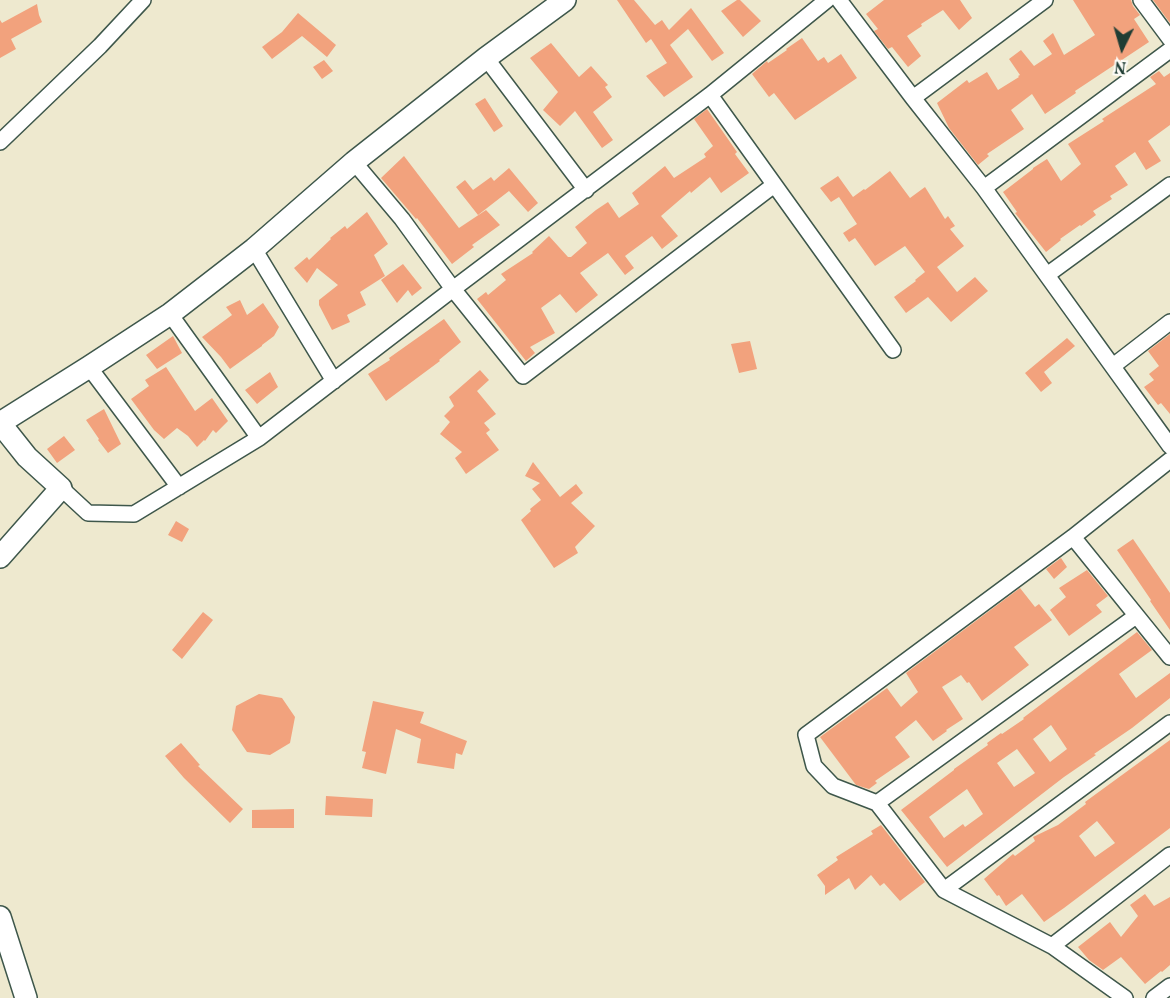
<!DOCTYPE html>
<style>
body{margin:0}
#map{position:relative;width:1170px;height:998px;overflow:hidden;background:#eee9cf;font-family:Vollkorn,serif}
canvas{display:block}
.north{position:absolute;left:1092px;top:18px;width:60px;height:60px;-webkit-text-stroke:4px #fdfcf7;paint-order:stroke;rotate:185deg;font-size:16px;font-weight:700;line-height:24px;text-align:center;color:#1f3d34}
.north::after{content:'';display:block;margin:auto;width:21px;height:27px;background:#1f3d34;clip-path:polygon(50% 0,100% 100%,50% 72%,0 100%)}
</style>
<div id="map">
<canvas width="1170" height="998"></canvas>
<div class="north">N</div>
</div>
<script>
const context = document.querySelector('canvas').getContext('2d');
context.lineJoin = 'round';
function fillPath(path, color) {
  context.fillStyle = color;
  context.fill(path, 'evenodd');
}
function shape(rows) {
  const path = new Path2D();
  for (const r of rows) {
    path.moveTo(r[0], r[1]);
    for (let i = 2; i < r.length; i += 2) path.lineTo(r[i], r[i + 1]);
  }
  return path;
}
function strokePath(path, color, width, dash) {
  context.strokeStyle = color;
  context.lineWidth = width;
  context.lineCap = dash ? 'butt' : 'round';
  context.setLineDash(dash || []);
  context.stroke(path);
}
fillPath(shape([
 [617,0,634,0,655,25,662,20,669,30,691,8,724,53,712,61,688,29,670,45,693,77,664,97,646,76,667,63,651,39,646,43],
 [737,0,740,0,761,21,743,37,721,11],
 [884,0,960,0,972,18,959,30,943,10,921,24,922,26,907,36,921,56,908,67,892,47,888,49,874,31,878,29,866,14],
 [1073,0,1131,0,1133,6,1140,15,1134,19,1149,42,1075,91,1076,93,1045,114,1032,94,1011,110,1024,129,987,154,989,156,978,165,949,128,937,103,967,80,969,83,987,72,998,90,1019,77,1018,76,1020,75,1009,59,1021,50,1034,66,1052,54,1043,41,1053,33,1064,55,1095,35],
 [1153,0,1170,0,1170,23],
 [37,4,39,15,42,22,11,39,16,49,0,58,0,20,2,23],
 [298,13,336,45,327,57,302,36,272,59,262,47,282,32],
 [802,38,818,61,824,57,828,63,841,54,857,78,795,120,774,93,769,97,752,74,767,61,768,63,787,50,786,49],
 [551,43,579,77,591,66,608,85,605,87,612,97,593,112,613,140,602,148,575,111,560,126,543,110,558,92,530,58],
 [324,60,333,71,322,79,313,67],
 [1159,71,1164,77,1170,73,1170,125,1148,141,1161,161,1146,170,1135,152,1115,166,1128,185,1110,196,1112,199,1093,211,1096,215,1081,226,1080,225,1060,239,1061,240,1046,252,1015,213,1017,212,1003,192,1033,169,1033,168,1047,159,1061,181,1081,164,1068,144,1104,121,1102,119,1156,84,1150,77],
 [485,98,503,126,494,132,475,104],
 [707,109,737,152,735,154,749,173,721,193,710,177,691,193,690,191,661,216,678,236,662,249,652,236,625,256,634,268,625,275,608,253,580,273,598,295,576,313,560,294,541,308,555,333,530,347,535,353,526,361,477,299,486,292,488,295,506,280,501,274,533,253,532,252,549,236,568,257,571,257,587,243,575,227,596,210,608,202,619,218,639,204,632,193,665,166,674,178,706,157,704,154,713,146,694,119],
 [404,156,459,228,486,210,500,225,472,245,474,247,452,264,417,218,416,219,381,178],
 [509,168,538,203,528,212,509,191,478,215,456,187,465,180,473,190,491,177,494,181],
 [890,171,910,198,925,187,945,219,948,216,955,226,950,229,964,246,937,267,957,292,975,277,988,291,951,322,928,297,906,313,894,297,916,281,915,280,925,272,905,246,875,266,855,238,849,242,843,233,857,224,839,197,831,202,820,188,838,176,853,197,864,189,865,190],
 [367,212,388,244,374,255,385,276,360,292,366,305,347,315,350,322,332,330,319,305,319,300,338,285,317,268,307,283,294,268,307,257,309,260,331,239,330,238,345,226,347,229],
 [403,264,422,288,412,296,408,290,397,303,381,280],
 [240,300,247,315,263,303,279,327,274,336,262,345,262,346,230,369,221,357,202,337,232,315,226,307],
 [444,319,461,342,439,360,440,361,386,401,368,374,390,360,389,358],
 [1170,334,1170,414,1161,403,1158,405,1144,387,1154,380,1149,374,1159,366,1148,351],
 [173,336,182,353,157,369,146,355],
 [1067,338,1075,346,1044,372,1052,383,1041,392,1025,373],
 [750,341,757,369,739,373,731,344],
 [166,367,195,411,212,398,228,421,216,433,213,430,205,441,204,440,197,447,188,436,177,428,164,439,154,430,131,399,149,386,145,380],
 [480,370,489,380,477,391,496,414,484,423,490,430,486,433,499,450,466,474,455,458,462,452,440,434,450,422,444,416,454,406,449,397],
 [270,372,278,387,257,404,245,390],
 [104,409,121,444,108,453,98,440,99,439,86,420],
 [64,436,75,450,57,463,47,449],
 [533,462,560,497,576,484,583,493,571,503,595,526,575,547,578,553,554,568,521,520,531,511,530,509,541,500,532,489,540,483,525,476],
 [176,521,189,529,182,542,168,535],
 [1133,539,1170,593,1170,630,1150,601,1151,600,1117,550],
 [1061,558,1067,567,1054,579,1046,569],
 [1087,570,1108,596,1096,605,1102,612,1069,636,1050,610,1066,597,1059,588],
 [1020,588,1035,607,1039,604,1052,620,1014,647,1029,665,982,701,969,682,967,683,961,675,942,687,963,719,946,730,947,731,933,741,916,720,895,737,910,757,875,781,877,783,869,789,856,785,820,737,887,688,901,707,918,692,906,673],
 [203,612,213,620,182,659,172,650],
 [1137,632,1152,650,1119,674,1136,698,1170,673,1170,698,1132,728,1094,754,1096,755,1064,777,947,867,901,810,954,770,954,769,988,745,987,743,1001,733,1002,734,1024,719,1023,718],
 [1051,725,1067,749,1050,762,1033,739],
 [1017,749,1035,773,1014,787,997,763],
 [967,789,983,814,965,827,963,824,944,838,929,817],
 [259,694,282,698,295,717,290,743,270,755,247,752,232,730,236,706],
 [373,701,424,712,420,723,467,741,462,755,456,753,454,769,417,763,421,739,396,729,386,774,362,768,366,752,362,751],
 [1170,740,1170,828,1064,908,1044,922,1022,894,1006,906,999,895,997,896,984,879,1013,854,1015,856,1035,841,1033,837,1058,825,1086,804,1085,802],
 [1097,821,1115,843,1095,857,1079,836],
 [181,743,200,765,198,766,243,809,230,823,184,778,165,756],
 [326,796,373,799,372,817,325,815],
 [294,809,294,828,252,828,252,810],
 [881,825,925,882,900,901,884,883,880,886,871,875,855,890,849,878,825,895,825,886,817,875,838,860,836,857,873,834,871,831],
 [1145,894,1154,906,1170,897,1170,965,1162,972,1161,971,1145,984,1121,957,1103,970,1089,960,1078,947,1110,922,1121,937,1138,916,1130,905]
]), '#f2a27d');
const street = shape([
 [839,0,913,98,984,188,1170,446],
 [1141,0,1170,39],
 [486,58,586,190],
 [710,95,893,350],
 [913,98,1045,0],
 [0,142,100,46,143,0],
 [354,162,402,219,453,289,523,376,774,185],
 [984,188,1170,50],
 [254,249,334,381],
 [1047,275,1170,185],
 [170,314,259,438],
 [1113,366,1170,322],
 [89,367,179,487],
 [61,488,88,513,134,514,259,438,453,289,710,95,827,0],
 [1073,537,1170,657],
 [877,803,1136,616],
 [944,890,1170,723],
 [1052,946,1170,855],
 [1125,998,1052,946,944,890,877,803,833,786,814,766,806,735,1073,537,1170,460],
 [1154,998,1170,986]
]);
const secondary = shape([
 [0,557,61,488,27,457,0,423,89,367,170,314,254,249,354,162,486,58,565,0],
 [0,917,26,998]
]);
strokePath(street, '#3e574b', 18);
strokePath(secondary, '#3e574b', 24);
strokePath(street, '#fff', 15);
strokePath(secondary, '#fff', 21);
</script>
